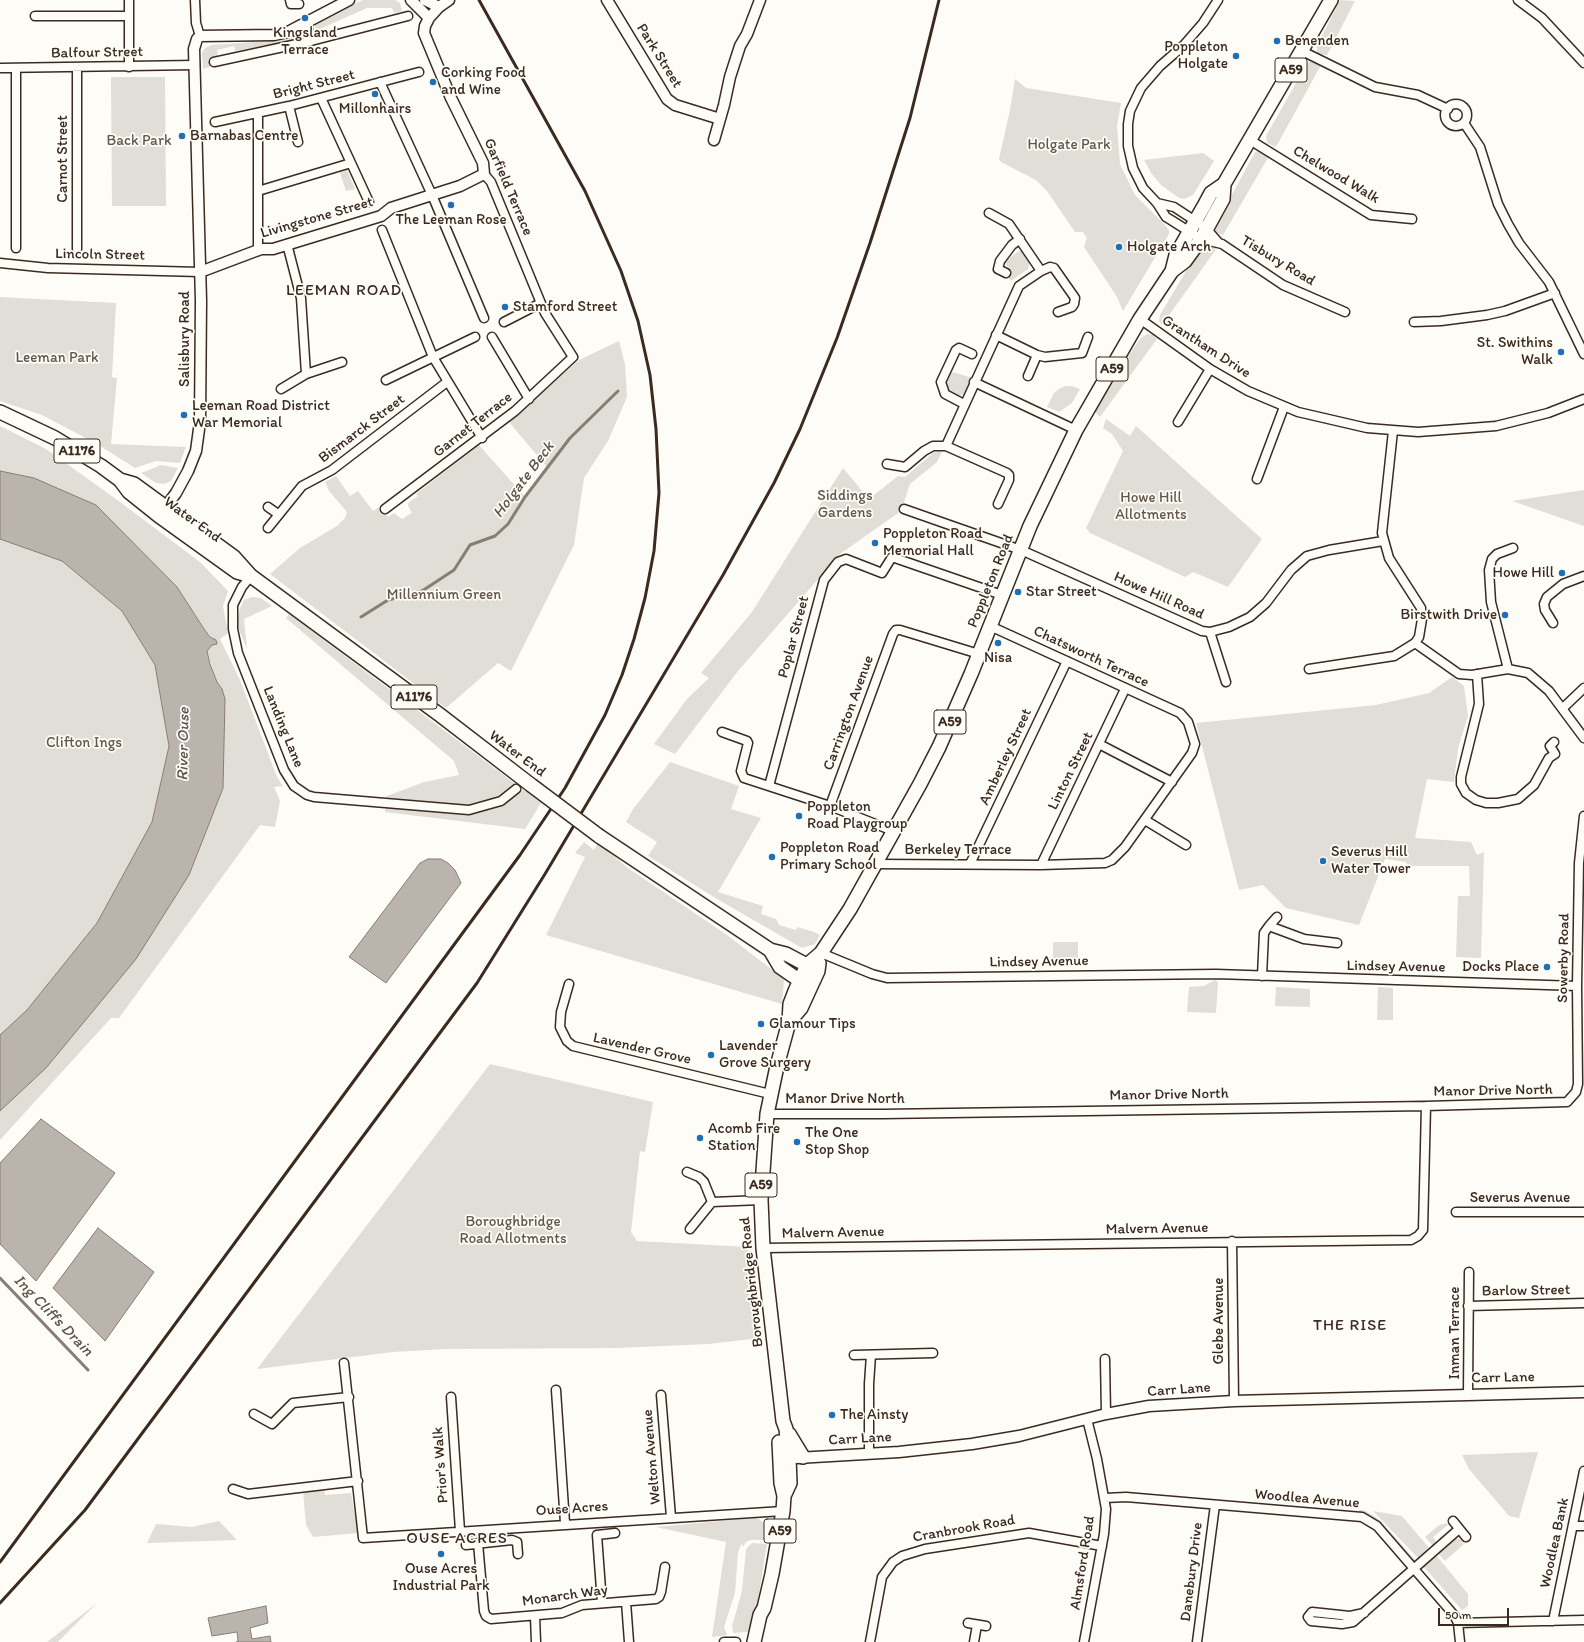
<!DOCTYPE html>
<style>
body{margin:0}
#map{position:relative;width:1584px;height:1642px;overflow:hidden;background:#fdfcf7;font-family:Itim,sans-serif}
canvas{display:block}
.scale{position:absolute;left:1438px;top:1608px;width:71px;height:18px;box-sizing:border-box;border:2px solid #3b2a1e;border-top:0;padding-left:5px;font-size:12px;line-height:14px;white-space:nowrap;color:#3b2a1e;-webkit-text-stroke:3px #fdfcf7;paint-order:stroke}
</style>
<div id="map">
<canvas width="1584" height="1642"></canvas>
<div class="scale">50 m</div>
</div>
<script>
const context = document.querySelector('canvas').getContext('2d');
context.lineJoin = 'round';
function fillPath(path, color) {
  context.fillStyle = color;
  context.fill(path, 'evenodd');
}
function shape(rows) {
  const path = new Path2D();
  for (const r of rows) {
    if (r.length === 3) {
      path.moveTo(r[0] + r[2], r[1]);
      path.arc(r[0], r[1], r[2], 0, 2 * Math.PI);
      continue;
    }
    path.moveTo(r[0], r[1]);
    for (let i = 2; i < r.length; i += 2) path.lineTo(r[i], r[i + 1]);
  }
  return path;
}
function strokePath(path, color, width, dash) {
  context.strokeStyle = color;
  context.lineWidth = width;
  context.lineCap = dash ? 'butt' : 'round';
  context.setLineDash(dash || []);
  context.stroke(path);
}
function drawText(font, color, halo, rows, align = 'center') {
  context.font = font + ' Itim,sans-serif';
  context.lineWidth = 3.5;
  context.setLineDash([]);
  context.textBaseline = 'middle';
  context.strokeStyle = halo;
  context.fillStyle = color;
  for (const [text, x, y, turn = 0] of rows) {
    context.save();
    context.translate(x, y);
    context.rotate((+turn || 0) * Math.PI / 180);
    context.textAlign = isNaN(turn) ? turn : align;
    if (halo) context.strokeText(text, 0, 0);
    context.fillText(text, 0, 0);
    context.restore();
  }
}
fillPath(shape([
 [363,0,395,0,400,3,402,11,394,13,392,8,367,8,322,28,323,33,317,35,315,25,339,11],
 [1340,0,1355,1,1327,55,1317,54,1317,46],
 [302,33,305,35,304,38,298,40,235,51,234,46,217,50,218,56,208,60,210,67,203,69,202,53,205,48,211,45,284,40],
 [1311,61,1321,65,1276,147,1267,143,1266,136,1308,62],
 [111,77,165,77,166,206,112,206],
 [1015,79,1026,88,1121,103,1117,126,1120,164,1135,195,1165,225,1169,230,1169,234,1123,311,1117,297,1084,247,1087,238,1083,232,1075,232,1047,191,1036,180,1001,162,999,159,1010,110],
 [1261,151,1269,156,1223,235,1219,234,1216,231,1215,226,1255,152],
 [1203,153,1214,161,1193,195,1184,199,1179,198,1161,185,1151,173,1144,160],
 [347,170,355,189,346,191,340,173],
 [1209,243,1214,244,1217,248,1162,325,1159,321,1160,315,1199,249],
 [1019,251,1024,251,1030,262,1028,269,1011,281,1009,279,1011,271,1004,262],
 [0,297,116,303,112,377,117,378,111,444,186,447,180,463,156,461,135,468,97,444,42,415,0,401],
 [1147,334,1153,335,1157,339,1100,417,1095,412,1114,377,1140,339],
 [619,341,625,364,627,397,608,441,584,478,574,545,511,671,498,663,446,708,270,574,300,548,337,526,345,518,347,512,329,491,325,482,336,476,350,496,358,491,373,511,379,507,388,517,394,513,402,519,412,513,408,506,409,502,418,496,416,494,479,445,525,497,546,466,509,422,579,360],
 [953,372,972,378,964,394,958,396,951,393,944,385,949,374],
 [1065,386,1072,386,1080,389,1072,403,1059,412,1047,407,1054,393,1059,389],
 [1106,419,1130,436,1136,426,1262,539,1228,587,1193,572,1185,577,1090,533,1086,528,1123,451,1112,434,1103,428],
 [0,426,46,449,116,499,200,562,228,591,223,606,228,633,220,639,240,680,277,777,283,786,274,787,280,801,275,827,260,825,119,1018,111,1018,0,1140,0,1111,46,1068,189,875,223,788,222,689,217,682,207,651,213,639,204,629,177,587,95,505,0,472],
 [934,452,942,452,937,462,910,484,901,511,840,554,738,671,675,754,654,744,687,699,709,678,701,673,752,612,843,468,869,499,898,476,905,477],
 [161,465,178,468,171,481,164,484,156,483,141,473],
 [1584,490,1584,526,1512,501],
 [0,539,62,561,122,611,155,665,169,746,152,822,97,923,27,1010,0,1035],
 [252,597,261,598,272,606,244,619,247,649,237,625,240,608,244,600],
 [289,614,541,803,525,829,385,812,387,796,424,782,459,775,454,761,286,618],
 [1452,677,1464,686,1468,716,1458,748,1454,782,1427,779,1415,838,1471,842,1477,855,1484,852,1481,958,1456,957,1458,896,1470,896,1469,866,1408,866,1406,862,1385,859,1359,925,1286,908,1263,885,1239,890,1196,723,1376,705,1429,693],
 [670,762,739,786,731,809,761,818,718,892,763,906,761,914,776,919,779,925,796,930,797,927,814,932,820,935,815,944,802,948,717,899,648,856,657,842,626,822,633,809],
 [584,842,594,850,598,843,628,868,727,935,779,975,784,980,782,1004,546,935,585,857,575,853],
 [1053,942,1078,942,1078,958,1053,958],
 [1215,980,1218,982,1216,1013,1187,1012,1189,987,1204,986],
 [1276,987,1310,989,1310,1007,1275,1006],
 [1378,987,1393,988,1393,1020,1377,1020],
 [490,1064,653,1102,645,1152,640,1151,631,1232,637,1241,748,1247,759,1338,709,1344,616,1348,446,1349,393,1352,257,1369],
 [1538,1452,1519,1518,1509,1516,1469,1469,1462,1455],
 [324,1488,325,1495,351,1493,358,1533,313,1537,306,1525,303,1491],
 [1359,1510,1364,1510,1380,1520,1416,1561,1411,1559,1378,1522,1370,1516,1359,1512],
 [1373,1511,1402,1516,1429,1548,1418,1558],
 [753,1518,759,1519,765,1524,764,1540,751,1540,746,1542,743,1547,742,1543,738,1552,735,1593,724,1627,727,1635,712,1637,726,1542,656,1527],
 [219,1521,237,1540,147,1543,156,1524,192,1527],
 [1447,1523,1448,1525,1433,1537,1437,1543,1433,1546,1425,1537,1439,1525],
 [1455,1539,1460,1539,1464,1544,1445,1561,1438,1553],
 [752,1543,767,1544,754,1624,748,1632,733,1633,732,1626,742,1591,746,1549],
 [1436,1555,1468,1594,1468,1606,1462,1610,1423,1566],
 [97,1603,58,1642,47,1642]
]), '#e1ded7');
const water = shape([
 [0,471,34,478,96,505,177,587,204,629,210,637,216,640,217,644,212,645,207,651,210,664,217,682,222,689,225,699,223,788,189,875,136,959,46,1068,0,1111,0,1035,27,1010,97,923,152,822,169,746,155,665,122,611,62,561,0,539,0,471],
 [428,859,441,859,448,863,455,870,461,883,386,983,349,957,420,863,428,859],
 [41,1119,115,1173,36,1281,0,1244,0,1163,41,1119],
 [98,1228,154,1272,105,1341,53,1288,98,1228],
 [266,1606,268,1623,250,1628,252,1639,270,1636,271,1642,236,1642,238,1641,237,1632,212,1636,208,1618,266,1606]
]);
fillPath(water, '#bbb4ad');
strokePath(water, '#887d74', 1);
strokePath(shape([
 [361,617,388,600,422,591,454,570,470,545,495,536,508,524,525,497,570,438,618,391],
 [0,1278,88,1370]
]), '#887d74', 3);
const minor = shape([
 [129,0,129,67],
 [195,0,196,23,200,36],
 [290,0,291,4,299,4],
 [1218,0,1203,23,1183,46,1160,66,1141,88,1130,111,1128,124,1128,146,1133,168,1143,188,1157,203,1166,217,1171,220,1201,239,1222,244,1283,285,1345,312],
 [1518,0,1542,18,1584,63],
 [35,16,129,16],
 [307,23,311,41],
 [1302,51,1375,87,1418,95,1448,109],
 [214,62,311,41,408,16],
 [0,68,195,65],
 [16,68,16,248],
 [77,68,77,249],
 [380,82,432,195,484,318],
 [321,98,369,202],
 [1456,115,11],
 [289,106,298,142],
 [215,122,289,106,419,72],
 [1464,123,1480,147,1498,204,1508,224,1519,243,1549,282,1584,354],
 [1250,140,1371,215,1412,219],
 [258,191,351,163],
 [1157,203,1174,207,1206,228,1218,242],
 [989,213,1009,224,1041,271],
 [382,230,433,357,482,438],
 [287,244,301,298,306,374],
 [258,251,258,113],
 [0,263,48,268,200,272],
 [1006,273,998,269,1000,261,1012,245,1020,239],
 [1140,319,1210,369,1248,391,1298,412,1367,428,1418,432,1496,426,1548,413,1584,399],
 [504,322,541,303],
 [1414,322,1441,321,1487,315,1505,311,1555,293],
 [996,335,1037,355,1045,357,1082,353,1088,337],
 [492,337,529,399],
 [1028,376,1037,355],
 [386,380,475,337],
 [974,382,1076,430],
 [281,389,306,374,342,362],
 [964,404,945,394,941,382,956,350,959,348,972,354],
 [1178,422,1210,369],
 [946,446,1019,286,1041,271,1050,267,1054,268,1075,298,1074,304,1072,307,1058,312],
 [887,464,905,467,924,451,933,446,946,446,1007,473,1009,475,1009,480,998,504],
 [1257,479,1284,407],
 [268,507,278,514],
 [385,509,515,411,573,357,545,313,491,182,484,174],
 [904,509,1021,550,1202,631,1210,632,1229,627,1250,617,1266,603,1291,570,1307,556,1329,550,1383,541],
 [268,528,302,486,332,470,447,382],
 [251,576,242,587,233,605,233,629,238,653,284,770,294,786,307,795,314,797,469,810,501,801,516,789],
 [1553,623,1545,610,1544,604,1547,597,1563,584,1584,576],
 [1210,632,1226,682],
 [1415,643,1459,674,1472,675,1508,669,1528,673,1549,691,1584,738],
 [1309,669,1394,656,1415,643,1419,637,1422,619,1421,608,1389,558,1382,533,1393,431],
 [1508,669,1491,602,1489,570,1492,559,1497,554,1513,548],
 [1477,674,1479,704,1461,777,1461,784,1466,793,1476,800,1486,803,1498,803,1518,799,1534,785,1549,758,1555,754,1550,746,1554,742],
 [1563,708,1584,688],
 [722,732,747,741,748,743,741,771,744,778,830,806,893,831],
 [1099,744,1172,782],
 [769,786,824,580,838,562,846,559,882,573,892,557,1002,595],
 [830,806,893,634,896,630,900,630,979,654],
 [1145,820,1186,845],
 [874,864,1041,865,1105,863,1112,860,1125,847,1192,753,1195,744,1188,722,1180,713,990,626],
 [970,864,1067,661],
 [1041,865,1125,689],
 [1269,926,1277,917],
 [821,953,872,974,887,978,1216,974,1577,986],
 [1262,976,1264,933,1269,926,1304,939,1337,943],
 [569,984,561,1012,560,1027,567,1041,573,1046,770,1094],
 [767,1114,883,1114,1426,1106,1567,1102,1576,1092,1578,1084,1577,986,1579,863,1584,816],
 [687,1172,699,1177,704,1182,712,1202,690,1229],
 [712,1202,761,1200],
 [1456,1212,1584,1212],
 [1232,1241,1234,1401],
 [763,1248,1411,1240,1418,1236,1423,1230,1426,1106],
 [1468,1306,1584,1303],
 [854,1355,933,1353],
 [1105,1359,1106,1414],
 [344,1363,363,1538,783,1511],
 [556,1390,565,1523],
 [1468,1394,1469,1272],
 [661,1395,671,1517],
 [451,1397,460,1531],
 [254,1414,272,1424,293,1403,349,1397],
 [869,1454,869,1384,871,1355],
 [233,1489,248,1494,358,1481],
 [1105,1498,1126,1497,1362,1517,1377,1526,1454,1615,1458,1623,1460,1642],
 [1453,1521,1466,1537],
 [1573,1526,1584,1526],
 [478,1543,484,1611,486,1616,491,1619,562,1613,582,1605,656,1599,659,1597,661,1592,665,1567],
 [466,1545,512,1540,517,1542,518,1554],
 [626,1602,629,1642],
 [602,1603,597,1535,615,1533],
 [1364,1613,1350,1616,1312,1612,1308,1617,1311,1621,1342,1624,1353,1622,1459,1529],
 [535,1616,536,1642],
 [1553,1621,1584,1471],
 [968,1623,986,1626],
 [1458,1623,1584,1620],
 [724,1642,736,1642],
 [870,1642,882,1577,893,1562,902,1556,925,1549,1029,1533,1102,1546],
 [974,1642,977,1625],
 [1084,1642,1104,1534,1106,1509,1097,1459,1087,1419],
 [1197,1642,1215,1505]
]);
const tertiary = shape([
 [411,0,429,18],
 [425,0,439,7],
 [607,0,667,99,675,105,720,119],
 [714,140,724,105,730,77,740,46,747,34,760,0],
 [200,272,261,249,273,249,381,216,391,208,460,186,484,174,483,163,451,98,424,33,425,26,429,18,439,7,449,0],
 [161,513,176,493,188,471,196,451,200,422,201,301,194,49,197,39,200,36,274,35,288,32,349,0],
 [797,1458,899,1452,972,1444,1019,1436,1106,1414,1149,1406,1234,1401,1584,1392]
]);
const primary = shape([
 [1172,271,1176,255,1204,206,1211,193,1224,184],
 [0,412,55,438,101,466,120,480,129,492,159,516,237,572,251,576],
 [120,480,134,484,234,557,251,576,440,715,531,785],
 [599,836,770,950,786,954,818,971],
 [770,950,780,967,806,985],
 [789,1022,801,1008,818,971,819,963],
 [789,1434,803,1457],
 [784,1496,790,1483,789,1458,786,1429,783,1421,763,1248,761,1200,767,1114,777,1066,789,1022,790,1004,795,991,807,965,821,953,850,909,920,784,939,747,971,674,1030,526,1076,430,1140,319,1172,271,1185,261,1201,239,1223,199,1224,184,1331,0],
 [754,1642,760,1615,764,1608,772,1574,783,1511,784,1496,781,1483,779,1442]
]);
strokePath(minor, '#3b2a1e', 11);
strokePath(tertiary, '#3b2a1e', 13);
strokePath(primary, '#3b2a1e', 16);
strokePath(minor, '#fdfcf7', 8);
strokePath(tertiary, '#fdfcf7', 10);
strokePath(primary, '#fdfcf7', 13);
strokePath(shape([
 [0,1562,520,855,565,788,605,715,622,675,634,639,645,598,654,551,659,493,656,429,650,375,638,321,621,271,585,191,479,0],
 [0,1603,85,1510,477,983,545,874,723,575,774,483,800,429,837,338,870,243,910,118,939,0]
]), '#3b2a1e', 3);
const primaryBridge = shape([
 [531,785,599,836]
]);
strokePath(primaryBridge, '#3b2a1e', 16, []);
strokePath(primaryBridge, '#fdfcf7', 13);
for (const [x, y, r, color] of [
 [305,18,4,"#1f6fb2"],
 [1277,41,4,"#1f6fb2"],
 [1236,56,4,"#1f6fb2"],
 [433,82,4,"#1f6fb2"],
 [375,94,4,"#1f6fb2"],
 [182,136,4,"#1f6fb2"],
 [451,205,4,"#1f6fb2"],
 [1119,247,4,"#1f6fb2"],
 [505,307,4,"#1f6fb2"],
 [1561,352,4,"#1f6fb2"],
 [184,415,4,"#1f6fb2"],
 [875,543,4,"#1f6fb2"],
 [1562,573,4,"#1f6fb2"],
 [1018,592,4,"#1f6fb2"],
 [1505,615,4,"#1f6fb2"],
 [998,643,4,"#1f6fb2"],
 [799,816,4,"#1f6fb2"],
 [772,857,4,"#1f6fb2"],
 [1323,861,4,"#1f6fb2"],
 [1547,967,4,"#1f6fb2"],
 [761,1024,4,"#1f6fb2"],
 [711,1055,4,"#1f6fb2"],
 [700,1138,4,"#1f6fb2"],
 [797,1142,4,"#1f6fb2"],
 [832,1415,4,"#1f6fb2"],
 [441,1554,4,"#1f6fb2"]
]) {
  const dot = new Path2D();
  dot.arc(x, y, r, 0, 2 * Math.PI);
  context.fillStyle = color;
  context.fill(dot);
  strokePath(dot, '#fdfcf7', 1.5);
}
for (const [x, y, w] of [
 [1291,70,32],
 [1112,369,32],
 [77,451,46],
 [414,697,46],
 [950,722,32],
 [761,1185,32],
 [780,1531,32]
]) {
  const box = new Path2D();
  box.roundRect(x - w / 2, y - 12, w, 24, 3);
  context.fillStyle = '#fdfcf7';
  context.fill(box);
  strokePath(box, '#3b2a1e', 1);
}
drawText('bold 14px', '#3b2a1e', null, [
 ["A59",1291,70],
 ["A59",1112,369],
 ["A1176",77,451],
 ["A1176",414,697],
 ["A59",950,722],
 ["A59",761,1185],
 ["A59",780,1531]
]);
drawText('15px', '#3b2a1e', '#fdfcf7', [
 ["Kingsland",305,33,"center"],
 ["Terrace",305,50,"center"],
 ["Benenden",1285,41],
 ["Poppleton",1228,47,"right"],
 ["Holgate",1228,64,"right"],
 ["Corking Food",441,73],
 ["and Wine",441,90],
 ["Millonhairs",375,109,"center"],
 ["Barnabas Centre",190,136],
 ["The Leeman Rose",451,220,"center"],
 ["Holgate Arch",1127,247],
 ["Stamford Street",513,307],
 ["St. Swithins",1553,343,"right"],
 ["Walk",1553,360,"right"],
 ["Leeman Road District",192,406],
 ["War Memorial",192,423],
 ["Poppleton Road",883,534],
 ["Memorial Hall",883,551],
 ["Howe Hill",1554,573,"right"],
 ["Star Street",1026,592],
 ["Birstwith Drive",1497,615,"right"],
 ["Nisa",998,658,"center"],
 ["Poppleton",807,807],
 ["Road Playgroup",807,824],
 ["Poppleton Road",780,848],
 ["Primary School",780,865],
 ["Severus Hill",1331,852],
 ["Water Tower",1331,869],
 ["Docks Place",1539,967,"right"],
 ["Glamour Tips",769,1024],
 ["Lavender",719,1046],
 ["Grove Surgery",719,1063],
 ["Acomb Fire",708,1129],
 ["Station",708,1146],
 ["The One",805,1133],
 ["Stop Shop",805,1150],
 ["The Ainsty",840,1415],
 ["Ouse Acres",441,1569,"center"],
 ["Industrial Park",441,1586,"center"]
], 'left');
drawText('15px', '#3b2a1e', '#fdfcf7', [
 ["Balfour Street",97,53,-1],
 ["Park Street",659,56,58],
 ["Bright Street",314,85,-14],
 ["Carnot Street",63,159,-90],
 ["Chelwood Walk",1336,175,31],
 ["Garfield Terrace",508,187,67],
 ["Livingstone Street",317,218,-16],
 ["Lincoln Street",100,255,1],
 ["Tisbury Road",1278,261,31],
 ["Salisbury Road",185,339,-90],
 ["Grantham Drive",1206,347,33],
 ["Garnet Terrace",473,425,-38],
 ["Bismarck Street",362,429,-37],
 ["Water End",192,520,36],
 ["Poppleton Road",991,581,-68],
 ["Howe Hill Road",1159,596,24],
 ["Poplar Street",794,637,-75],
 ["Chatsworth Terrace",1091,657,25],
 ["Carrington Avenue",849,713,-70],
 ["Landing Lane",283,727,68],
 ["Water End",517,754,37],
 ["Amberley Street",1006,757,-65],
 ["Linton Street",1071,771,-64],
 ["Berkeley Terrace",958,850],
 ["Sowerby Road",1564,958,-89],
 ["Lindsey Avenue",1039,962,-1],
 ["Lindsey Avenue",1396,967,1],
 ["Lavender Grove",642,1049,13],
 ["Manor Drive North",1493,1091,-1],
 ["Manor Drive North",1169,1095,-1],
 ["Manor Drive North",845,1099],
 ["Severus Avenue",1520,1198],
 ["Malvern Avenue",1157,1229,-1],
 ["Malvern Avenue",833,1233,-1],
 ["Boroughbridge Road",752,1282,-96],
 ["Barlow Street",1526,1291,-1],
 ["Glebe Avenue",1219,1321,-90],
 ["Inman Terrace",1455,1333,-90],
 ["Carr Lane",1503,1378,-1],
 ["Carr Lane",1179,1390,-4],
 ["Carr Lane",860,1439,-3],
 ["Welton Avenue",652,1457,-95],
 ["Prior's Walk",441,1465,-94],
 ["Woodlea Avenue",1307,1499,5],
 ["Ouse Acres",572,1509,-4],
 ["Cranbrook Road",964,1529,-10],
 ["Woodlea Bank",1555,1543,-78],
 ["Almsford Road",1083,1563,-81],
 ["Danebury Drive",1192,1572,-83],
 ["Monarch Way",565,1596,-8]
]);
drawText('15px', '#64574c', '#fdfcf7', [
 ["Back Park",139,141],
 ["Holgate Park",1069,145],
 ["Leeman Park",57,358],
 ["Siddings",845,496],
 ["Gardens",845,513],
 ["Howe Hill",1151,498],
 ["Allotments",1151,515],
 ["Millennium Green",444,595],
 ["Clifton Ings",84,743],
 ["Boroughbridge",513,1222],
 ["Road Allotments",513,1239]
]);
context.letterSpacing = '1px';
drawText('16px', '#3b2a1e', '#fdfcf7', [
 ["LEEMAN ROAD",344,291],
 ["THE RISE",1350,1326],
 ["OUSE ACRES",457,1539]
]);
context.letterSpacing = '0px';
drawText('italic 16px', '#615349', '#fdfcf7', [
 ["Holgate Beck",524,480,-53],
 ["River Ouse",184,744,-89],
 ["Ing Cliffs Drain",53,1316,46]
]);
</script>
